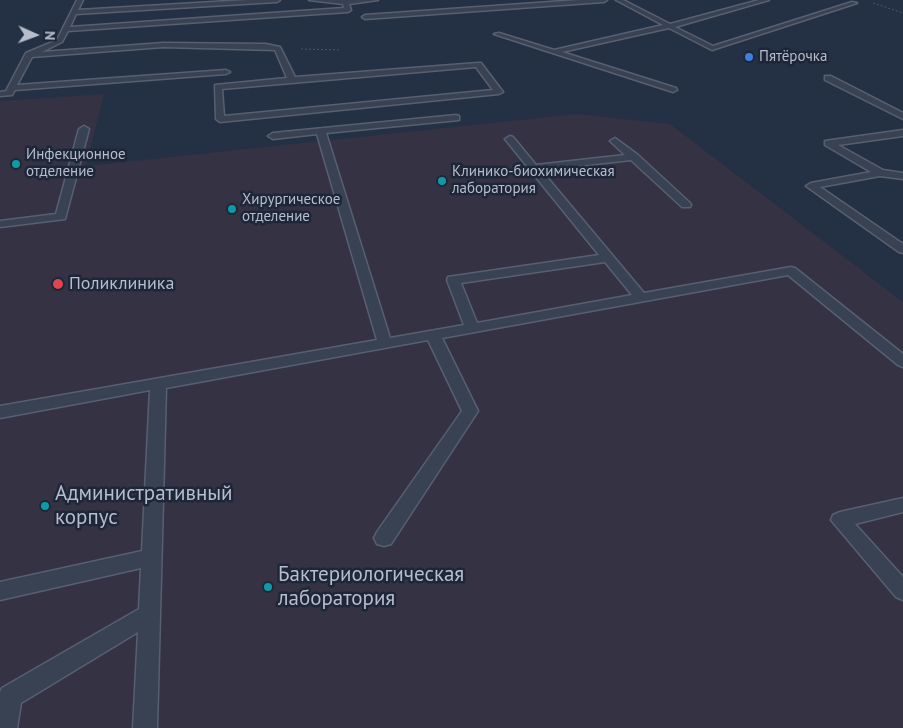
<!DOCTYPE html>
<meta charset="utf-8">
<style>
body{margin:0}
#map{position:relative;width:903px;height:728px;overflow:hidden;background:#243043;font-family:"PT Sans",sans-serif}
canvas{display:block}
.north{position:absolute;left:10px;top:10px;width:50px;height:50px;-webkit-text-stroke:4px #1e2738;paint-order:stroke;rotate:92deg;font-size:14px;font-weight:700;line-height:20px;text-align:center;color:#b6bdcd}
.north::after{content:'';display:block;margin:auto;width:18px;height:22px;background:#b6bdcd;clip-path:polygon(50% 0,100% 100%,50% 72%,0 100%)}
</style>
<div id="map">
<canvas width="903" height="728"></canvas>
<div class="north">N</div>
</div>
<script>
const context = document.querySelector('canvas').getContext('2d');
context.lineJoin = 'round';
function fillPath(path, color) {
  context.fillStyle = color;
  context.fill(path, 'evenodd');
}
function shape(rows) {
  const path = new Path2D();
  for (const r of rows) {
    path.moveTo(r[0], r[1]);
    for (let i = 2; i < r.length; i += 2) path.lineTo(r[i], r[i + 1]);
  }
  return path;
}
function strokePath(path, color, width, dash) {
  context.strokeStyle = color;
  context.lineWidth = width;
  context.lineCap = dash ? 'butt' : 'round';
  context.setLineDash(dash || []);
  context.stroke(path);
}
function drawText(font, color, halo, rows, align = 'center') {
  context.font = font + ' "PT Sans",sans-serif';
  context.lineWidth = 5;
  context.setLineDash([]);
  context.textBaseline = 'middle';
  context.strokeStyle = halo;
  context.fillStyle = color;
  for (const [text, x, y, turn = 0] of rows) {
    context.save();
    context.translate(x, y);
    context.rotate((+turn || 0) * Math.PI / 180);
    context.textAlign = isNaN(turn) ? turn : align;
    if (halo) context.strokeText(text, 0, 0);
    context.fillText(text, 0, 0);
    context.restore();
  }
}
fillPath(shape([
 [104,94,86,166,576,114,670,124,903,302,903,728,0,728,0,101]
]), '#353243');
const lane = shape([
 [77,0,83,0,78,10,247,0,280,0,277,2,76,14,70,27,344,8,343,4,309,0,378,0,349,4,351,10,348,12,68,31,62,42,42,52,163,43,266,44,280,47,295,77,478,63,481,63,503,92,499,94,220,122,216,119,215,85,287,78,275,50,163,47,32,57,17,85,226,70,230,72,226,74,15,90,12,95,0,96,0,92,6,91,26,53,57,40,77,0],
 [476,67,493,90,224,116,222,89,476,67],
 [579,0,607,0,604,2,365,19,362,17,365,15,579,0],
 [616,0,623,0,670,24,759,0,769,0,675,27,713,46,852,2,857,3,712,50,669,28,562,52,676,88,677,90,673,92,494,34,499,33,554,50,663,25,616,0],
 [825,76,831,76,903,113,903,119,825,80,825,76],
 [456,115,459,116,459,120,326,133,390,338,464,325,447,280,448,277,599,255,505,139,510,136,513,137,536,165,625,155,610,141,615,138,638,155,690,203,691,205,690,207,682,207,631,160,541,170,644,293,791,267,795,268,903,354,903,367,898,365,788,275,442,338,478,411,391,544,384,546,377,544,374,538,377,532,462,411,428,340,166,388,157,728,133,728,138,632,21,703,17,728,0,728,0,692,2,688,139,609,141,568,0,600,0,582,142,551,150,390,0,418,0,406,377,340,317,134,273,139,268,136,273,133,456,115],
 [605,262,632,295,477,323,461,283,605,262],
 [84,126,89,129,65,219,0,227,0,221,56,214,79,129,84,126],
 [903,130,903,136,838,145,883,170,903,173,903,179,880,176,820,187,903,244,903,253,899,252,806,186,811,183,871,172,825,145,825,141,903,130],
 [903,498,903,512,855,524,903,577,903,600,896,597,831,520,833,515,840,512,903,498]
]);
strokePath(lane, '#576070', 3);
strokePath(shape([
 [873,3,903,13],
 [301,49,340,50]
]), '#455c61', 1, [2, 2]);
fillPath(lane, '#394253');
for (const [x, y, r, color] of [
 [749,57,5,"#3f7fe0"],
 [16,164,5,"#0f9aa8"],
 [442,181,5,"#0f9aa8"],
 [232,209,5,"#0f9aa8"],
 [58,284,6,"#e0444e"],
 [45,506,5,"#0f9aa8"],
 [268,587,5,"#0f9aa8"]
]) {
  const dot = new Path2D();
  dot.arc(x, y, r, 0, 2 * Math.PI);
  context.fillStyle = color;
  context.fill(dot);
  strokePath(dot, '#1e2738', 2);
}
drawText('15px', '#b6bdcd', '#1e2738', [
 ["Пятёрочка",759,57],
 ["Инфекционное",26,155],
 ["отделение",26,172],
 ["Клинико-биохимическая",452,172],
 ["лаборатория",452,189],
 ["Хирургическое",242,200],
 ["отделение",242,217]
], 'left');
drawText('18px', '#b6bdcd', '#1e2738', [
 ["Поликлиника",69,284]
], 'left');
drawText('21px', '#b6bdcd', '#1e2738', [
 ["Административный",55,494],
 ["корпус",55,518],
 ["Бактериологическая",278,575],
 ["лаборатория",278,599]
], 'left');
</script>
